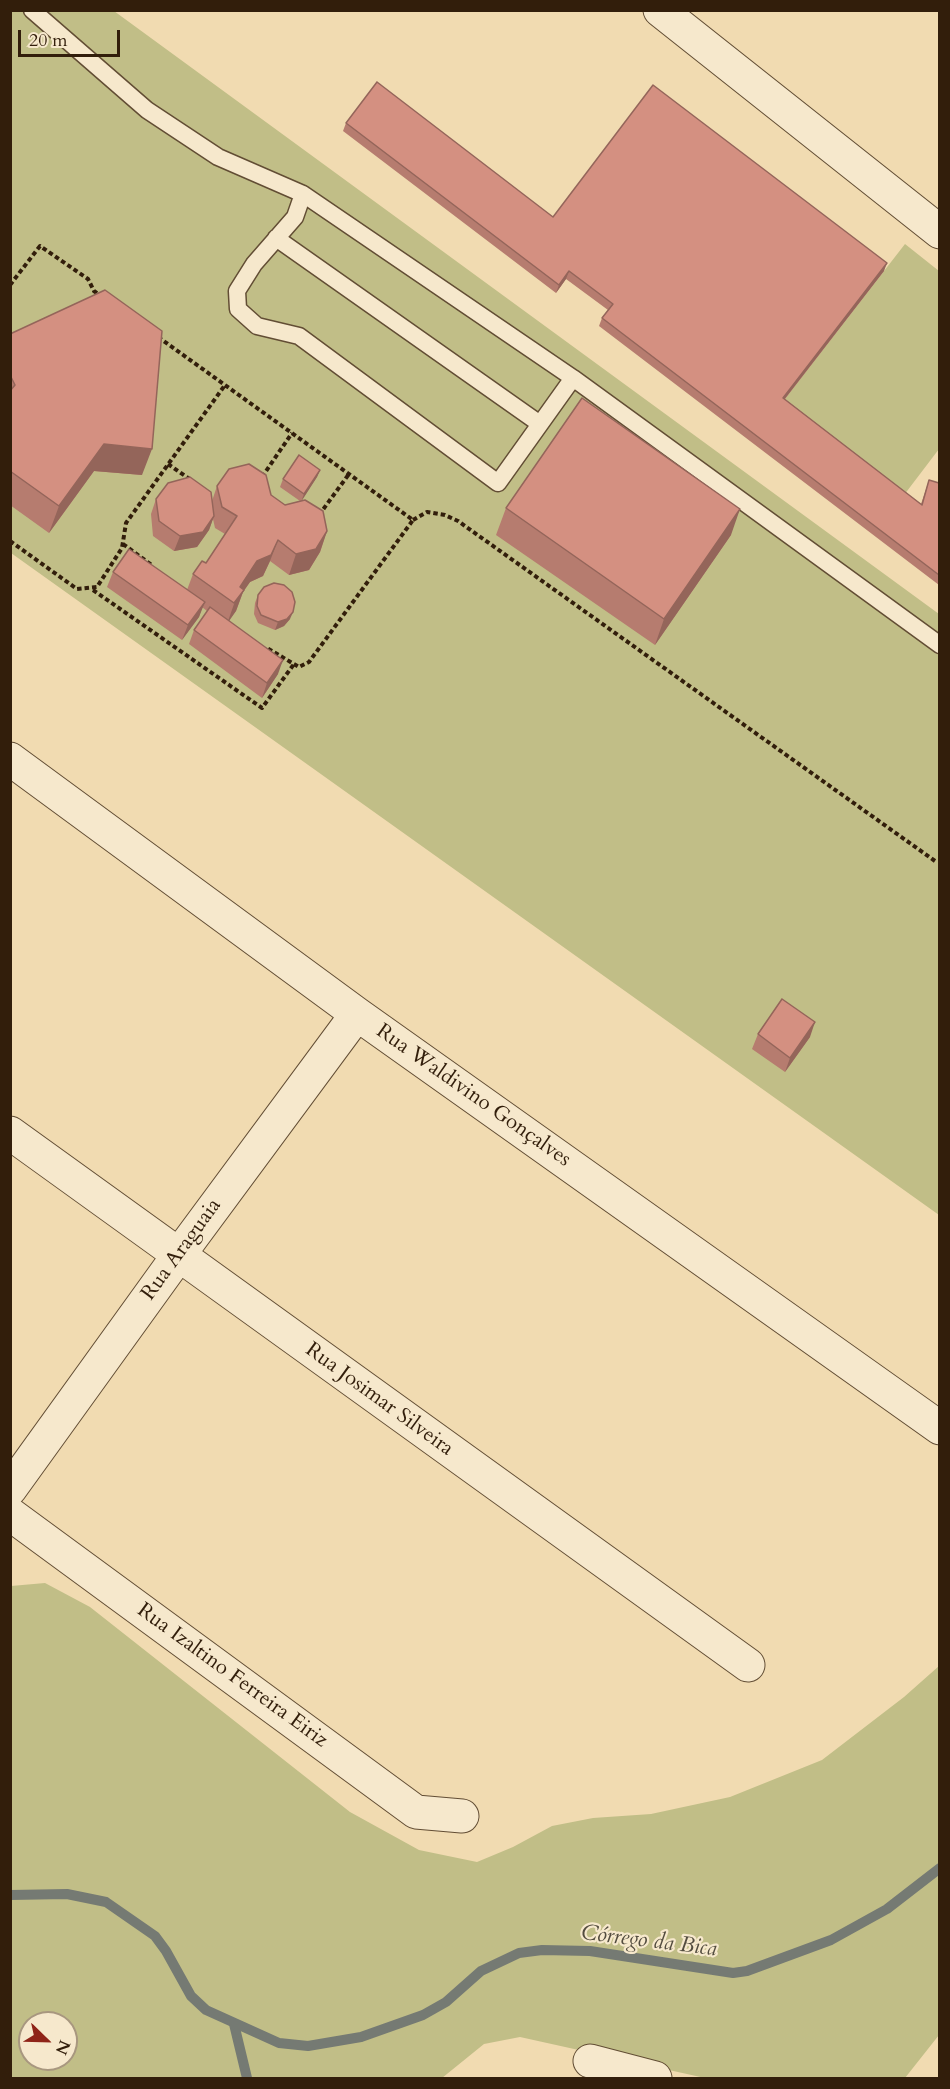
<!DOCTYPE html>
<meta charset="utf-8">
<style>
body{margin:0}
#map{position:relative;width:950px;height:2089px;overflow:hidden;background:#f1dbb1;font-family:Cardo,serif}
canvas{display:block}
.frame{position:absolute;inset:0;border:12px solid #321e0b;pointer-events:none}
.north{position:absolute;left:18px;top:2011px;width:60px;height:60px;box-sizing:border-box;background:#f6e8cc;border:2px solid #a8977f;border-radius:50%;rotate:113deg;font-size:16px;font-weight:700;line-height:24px;text-align:center;color:#321e0b}
.north::after{content:'';display:block;margin:auto;width:21px;height:27px;background:#8f2418;clip-path:polygon(50% 0,100% 100%,50% 72%,0 100%)}
.scale{position:absolute;left:18px;top:30px;width:102px;height:27px;box-sizing:border-box;border:3px solid #321e0b;border-top:0;padding-left:8px;font-size:18px;line-height:21px;white-space:nowrap;color:#321e0b;-webkit-text-stroke:4px #f6e8cc;paint-order:stroke}
</style>
<div id="map">
<canvas width="950" height="2089"></canvas>
<div class="frame"></div>
<div class="north">N</div>
<div class="scale">20 m</div>
</div>
<script>
const context = document.querySelector('canvas').getContext('2d');
context.lineJoin = 'round';
function fillPath(path, color) {
  context.fillStyle = color;
  context.fill(path, 'evenodd');
}
function shape(rows) {
  const path = new Path2D();
  for (const r of rows) {
    path.moveTo(r[0], r[1]);
    for (let i = 2; i < r.length; i += 2) path.lineTo(r[i], r[i + 1]);
  }
  return path;
}
function strokePath(path, color, width, dash) {
  context.strokeStyle = color;
  context.lineWidth = width;
  context.lineCap = dash ? 'butt' : 'round';
  context.setLineDash(dash || []);
  context.stroke(path);
}
function drawText(font, color, halo, rows, align = 'center') {
  context.font = font + ' Cardo,serif';
  context.lineWidth = 4.5;
  context.setLineDash([]);
  context.textBaseline = 'middle';
  context.strokeStyle = halo;
  context.fillStyle = color;
  for (const [text, x, y, turn = 0] of rows) {
    context.save();
    context.translate(x, y);
    context.rotate((+turn || 0) * Math.PI / 180);
    context.textAlign = isNaN(turn) ? turn : align;
    if (halo) context.strokeText(text, 0, 0);
    context.fillText(text, 0, 0);
    context.restore();
  }
}
fillPath(shape([
 [11,11,114,11,939,614,939,1215,11,553],
 [905,244,939,271,939,449,901,499,780,405],
 [45,1583,90,1607,350,1812,419,1850,477,1862,513,1847,552,1826,593,1818,651,1814,730,1797,822,1760,904,1697,939,1666,939,2035,905,2078,705,2078,520,2037,484,2044,442,2078,11,2078,11,1586],
 [30,2023,66,2023,66,2059,30,2059]
]), '#c1be87');
strokePath(shape([
 [10,1895,67,1894,106,1902,155,1936,166,1951,191,1996,206,2010,279,2043,308,2046,361,2037,423,2015,446,2002,481,1971,519,1953,542,1950,590,1951,733,1973,747,1971,831,1940,887,1909,940,1868],
 [234,2024,247,2078]
]), '#757a73', 10);
const lane = shape([
 [32,10,147,110,218,157,303,194],
 [303,194,573,378,498,483,299,336,257,326,238,309,237,291,254,264,295,217,303,194],
 [276,238,540,424],
 [573,378,940,645]
]);
const street = shape([
 [660,10,940,232],
 [10,759,357,1014,940,1428],
 [10,1133,748,1665],
 [10,1489,178,1256,357,1014],
 [10,1514,416,1812,462,1816],
 [590,2061,655,2078]
]);
strokePath(lane, '#624d34', 19);
strokePath(street, '#624d34', 35);
strokePath(shape([
 [10,285,40,246,88,279,94,291,101,296],
 [158,337,413,520,309,662,299,667,267,648],
 [168,464,191,480],
 [262,477,292,433],
 [319,515,349,474],
 [413,520,427,512,445,515,458,521,935,861],
 [10,541,77,589,97,587,122,548,126,523,225,385],
 [123,544,153,566],
 [93,590,262,708,294,664]
]), '#321e0b', 4, [4.5, 3]);
strokePath(lane, '#f6e8cc', 16);
strokePath(street, '#f6e8cc', 33);
fillPath(shape([
 [346,123,553,217,884,271,785,399,921,504,929,480,939,483,939,585,599,326,602,318,608,310,566,279,556,293,343,131],
 [10,334,142,475,94,471,49,533,10,505],
 [320,470,317,477,301,501,327,531,320,552,309,570,289,575,270,561,263,576,250,582,243,592,236,611,229,620,278,674,262,698,189,644,194,630,207,611,202,607,199,617,182,640,107,587,113,572,187,590,193,574,206,563,225,534,215,528,213,519,209,530,197,547,174,551,153,536,151,514,156,499,212,501,217,486,271,495,285,505,300,501,280,487,283,479],
 [506,508,731,535,655,645,496,535],
 [258,595,290,619,284,626,275,630,258,623,254,614,255,603],
 [758,1034,810,1037,785,1072,752,1049]
]), '#b67c6f');
fillPath(shape([
 [887,263,884,271,780,405,783,398],
 [569,271,566,279,556,293,559,285],
 [104,444,152,449,142,475,94,471,49,533,59,506],
 [320,470,317,477,301,502,304,494],
 [740,509,731,535,655,645,664,619],
 [214,516,209,530,197,547,174,551,180,536],
 [327,531,320,552,309,570,289,575,296,554],
 [278,540,270,561,263,576,250,582,243,592,236,611,227,624,240,587,257,561],
 [205,602,199,617,182,640,188,625],
 [293,612,290,619,284,626,275,630,278,622],
 [283,660,278,674,262,698,267,683],
 [815,1022,810,1037,785,1072,790,1058]
]), '#94655a');
const building = shape([
 [377,82,553,217,653,85,887,263,783,398,922,505,929,480,939,483,939,575,602,318,613,304,569,271,559,285,346,123,377,82],
 [105,290,162,331,152,449,104,444,59,506,10,471,10,391,15,385,10,375,10,334,105,290],
 [582,398,740,509,664,619,506,508,582,398],
 [299,455,320,470,304,494,283,479,299,455],
 [249,464,266,475,271,495,285,505,305,500,323,511,327,531,316,549,296,554,278,540,271,555,257,561,240,587,244,590,234,603,193,574,202,561,206,563,237,516,222,507,217,486,229,469,249,464],
 [190,477,211,492,214,516,203,532,180,536,159,521,156,499,168,483,190,477],
 [129,549,205,602,188,625,113,572,129,549],
 [274,583,284,585,292,592,295,602,293,612,287,619,278,622,261,615,257,606,258,595,264,587,274,583],
 [210,607,283,660,267,683,194,630,210,607],
 [782,999,815,1022,790,1058,758,1034,782,999]
]);
fillPath(building, '#d49081');
strokePath(building, '#94655a', 1.5);
drawText('21px', '#321e0b', '#f6e8cc', [
 ["Rua Waldivino Gonçalves",473,1096,35],
 ["Rua Araguaia",182,1250,-54],
 ["Rua Josimar Silveira",379,1400,36],
 ["Rua Izaltino Ferreira Eiriz",232,1676,36]
]);
drawText('italic 22px', '#534c3f', '#f6e8cc', [
 ["Córrego da Bica",649,1942,7]
]);
</script>
